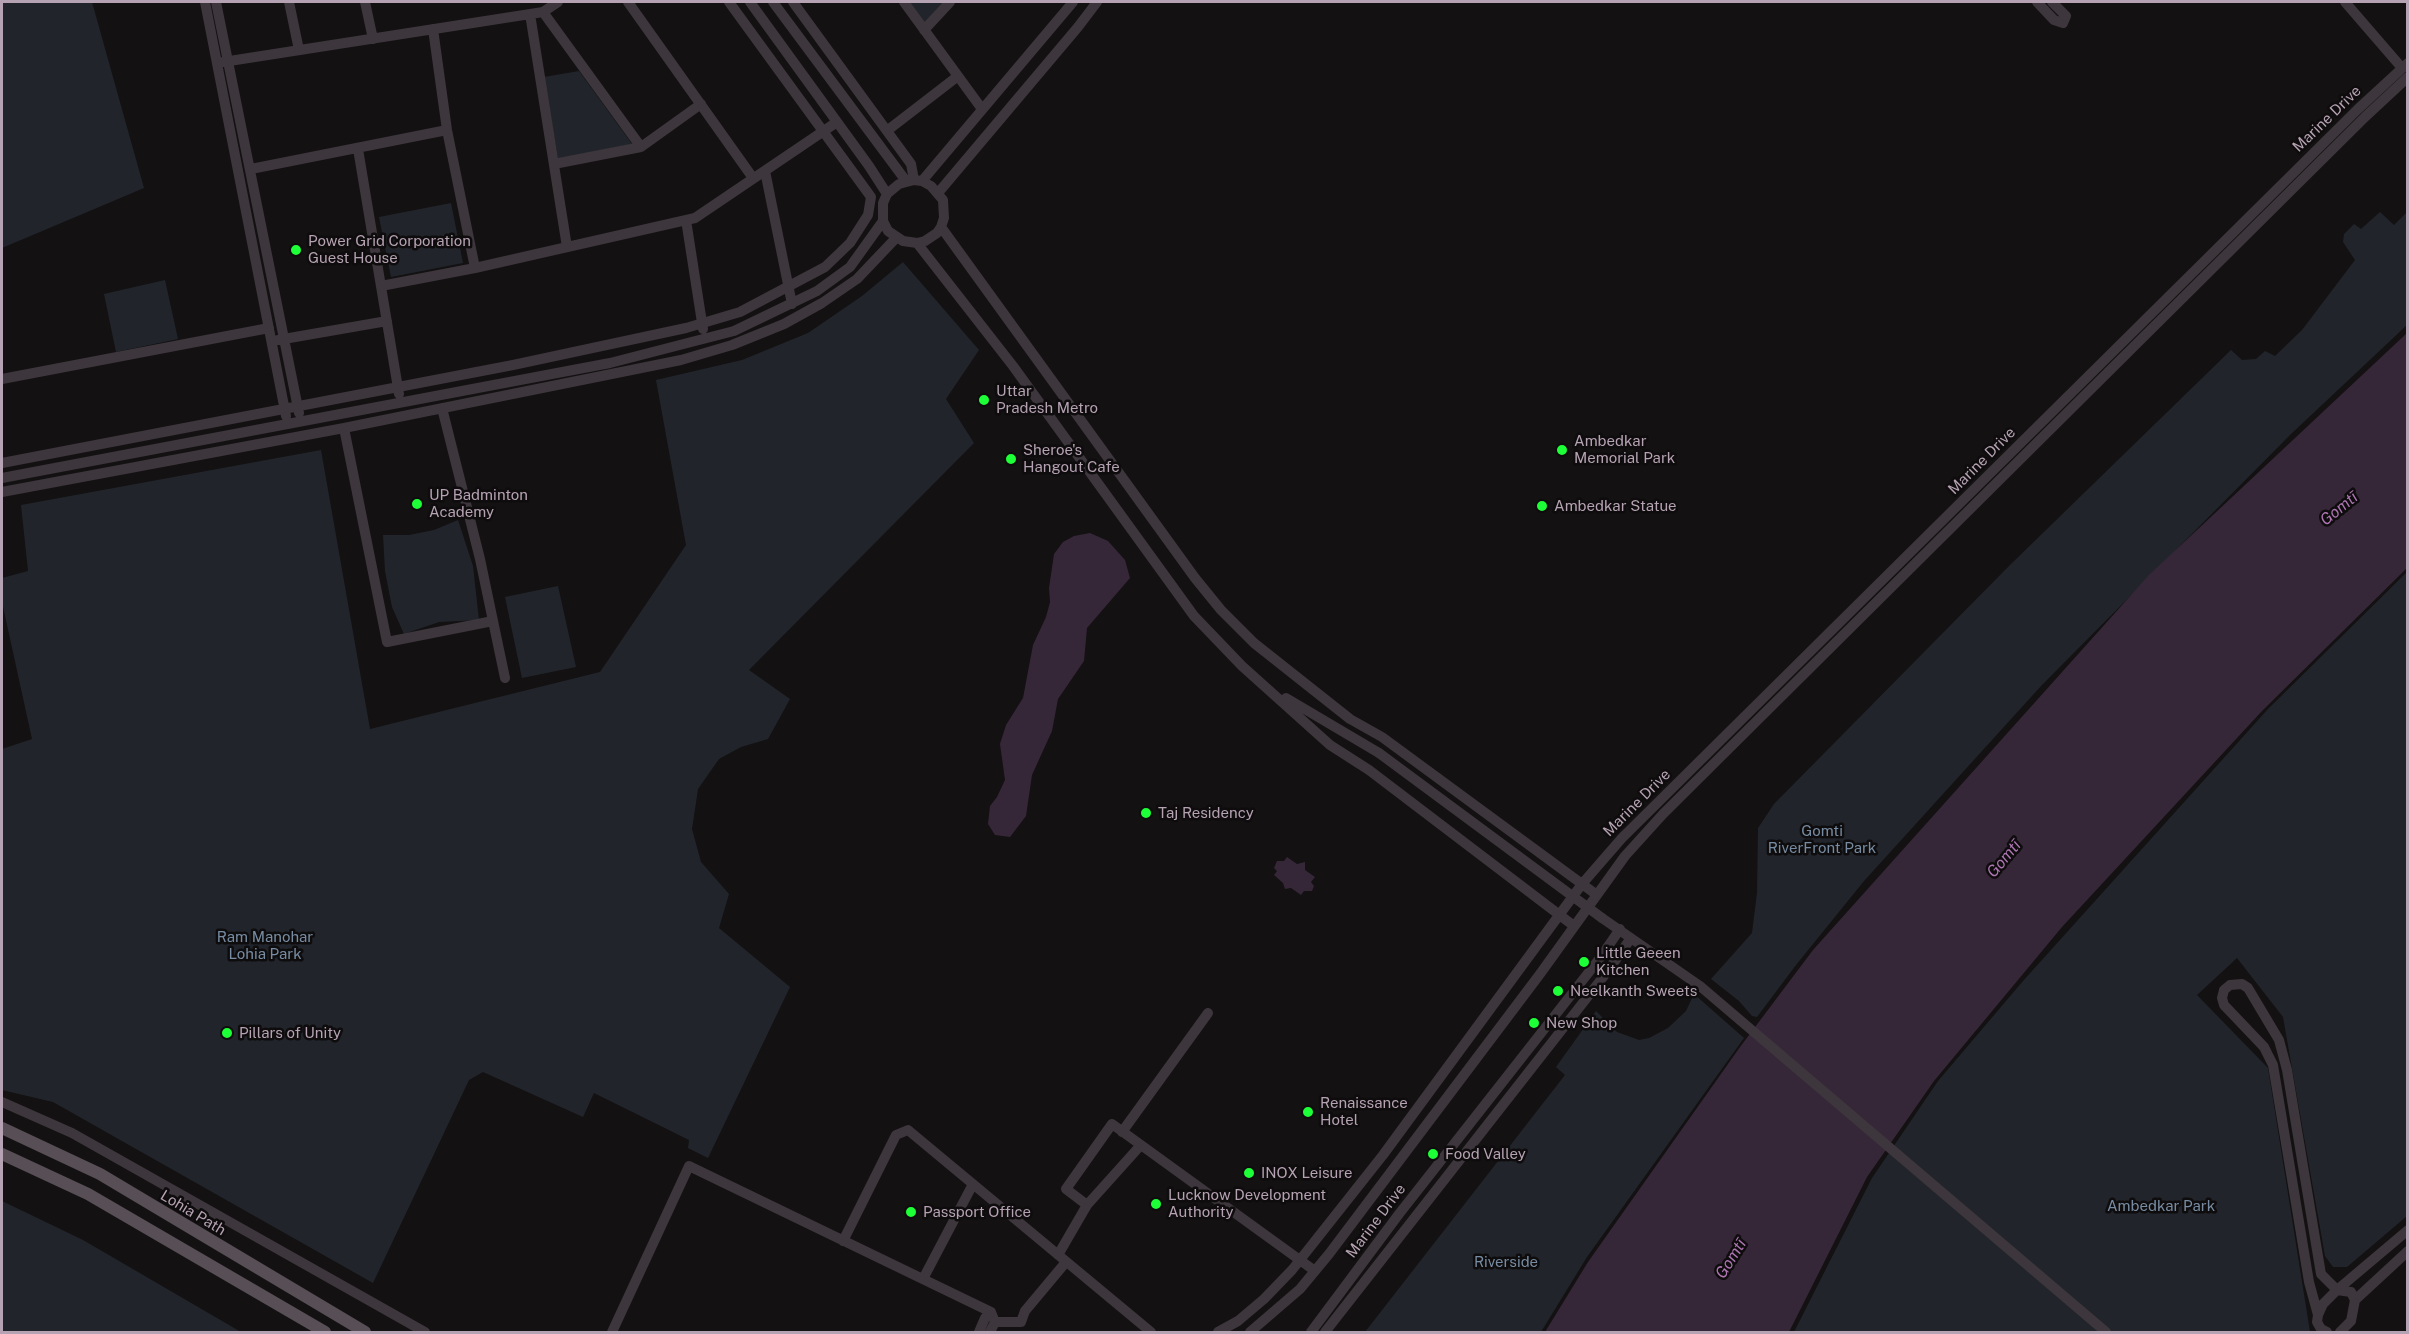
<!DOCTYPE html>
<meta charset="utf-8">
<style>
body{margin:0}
#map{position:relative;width:2409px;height:1334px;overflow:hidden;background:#131112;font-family:"Public Sans",sans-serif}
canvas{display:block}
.frame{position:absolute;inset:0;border:3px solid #b5a2b2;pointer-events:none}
</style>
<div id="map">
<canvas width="2409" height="1334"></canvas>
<div class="frame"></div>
</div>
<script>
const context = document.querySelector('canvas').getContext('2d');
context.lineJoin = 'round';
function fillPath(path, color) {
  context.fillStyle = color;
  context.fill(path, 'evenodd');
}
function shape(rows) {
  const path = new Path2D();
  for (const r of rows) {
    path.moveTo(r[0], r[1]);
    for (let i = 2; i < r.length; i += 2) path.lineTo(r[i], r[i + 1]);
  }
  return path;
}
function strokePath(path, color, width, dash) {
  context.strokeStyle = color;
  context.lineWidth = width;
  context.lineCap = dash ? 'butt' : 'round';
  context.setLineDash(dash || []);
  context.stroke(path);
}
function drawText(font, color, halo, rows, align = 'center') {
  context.font = font + ' "Public Sans",sans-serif';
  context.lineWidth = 5;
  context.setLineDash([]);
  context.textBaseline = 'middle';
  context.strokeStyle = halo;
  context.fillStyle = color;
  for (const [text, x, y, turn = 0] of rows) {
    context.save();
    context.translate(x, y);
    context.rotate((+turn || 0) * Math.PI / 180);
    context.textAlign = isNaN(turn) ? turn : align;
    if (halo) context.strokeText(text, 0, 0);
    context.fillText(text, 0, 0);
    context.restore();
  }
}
fillPath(shape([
 [2,2,92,2,144,188,2,248],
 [910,2,944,2,925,23],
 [579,71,632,144,558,159,544,77],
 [451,203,463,263,391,277,379,217],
 [2380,212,2394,225,2407,212,2407,325,2291,434,2041,686,1864,881,1796,965,1757,1017,1752,1016,1739,1001,1711,979,1752,933,1757,893,1758,828,1774,804,2010,565,2231,350,2242,360,2256,359,2265,351,2275,356,2302,330,2355,260,2343,242,2344,234,2354,224,2361,229],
 [903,262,979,350,946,399,974,443,749,670,790,699,768,739,741,747,719,759,698,789,692,829,701,862,729,894,719,928,790,987,708,1158,688,1148,689,1140,594,1093,583,1117,483,1072,469,1080,373,1283,53,1102,2,1090,2,749,32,739,2,602,2,578,28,571,21,505,321,450,370,729,600,672,686,545,656,380,742,360,808,333,862,296],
 [165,280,178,339,116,352,104,294],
 [458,520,473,566,479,620,439,622,404,634,392,607,385,571,383,535,409,535,434,530],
 [2407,572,2407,1216,2347,1267,2333,1267,2325,1256,2283,1017,2237,958,2197,995,2268,1068,2310,1332,1794,1332,1872,1178,1938,1081,2023,981,2268,709],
 [558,586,576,667,522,678,505,597],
 [1694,994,1744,1038,1587,1257,1541,1332,1365,1332,1565,1075,1556,1067,1596,1011,1617,1032,1639,1040,1649,1038,1668,1028,1686,1011],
 [2,1201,83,1240,241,1332,2,1332]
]), '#21252b');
fillPath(shape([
 [2407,333,2407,568,2262,711,2062,927,1934,1081,1867,1177,1789,1332,1545,1332,1588,1262,1740,1047,1813,950,2149,575],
 [1090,533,1108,541,1125,560,1130,578,1087,628,1084,661,1058,699,1052,731,1032,775,1026,816,1010,837,995,835,988,824,990,806,997,797,1005,780,1000,744,1006,725,1023,698,1033,645,1046,617,1050,602,1049,588,1054,554,1063,542,1074,536],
 [1287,857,1297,864,1305,862,1305,870,1315,877,1311,882,1314,886,1312,891,1304,891,1301,895,1291,888,1285,889,1283,883,1274,875,1277,871,1274,868,1277,861,1284,861]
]), '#362738');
strokePath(shape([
 [205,2,286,416],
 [216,2,299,413],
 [289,2,299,50],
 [365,2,373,39],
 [628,2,753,178],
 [750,2,869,166,887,194],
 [773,2,906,181],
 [793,2,911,164,914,180],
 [904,2,982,109],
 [2037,2,2054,20,2063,23,2066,16,2052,2],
 [2345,2,2402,68],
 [543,12,641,147],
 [530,14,567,247],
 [433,29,447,130,475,268],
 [924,30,950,2],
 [223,62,543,12,558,2],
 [888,130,958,76],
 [358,149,399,394],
 [554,164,641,147,701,104],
 [251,169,447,130],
 [765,171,792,304],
 [922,181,1073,2],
 [938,193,1078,27,1097,2],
 [686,220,703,329],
 [941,227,1195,578,1221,610,1254,643,1350,719,1382,737,1597,895],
 [917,243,1013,366,1194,616,1242,666,1330,745,1369,770,1574,926],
 [381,286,475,268,695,218,837,122],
 [278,340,387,321],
 [2,379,269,328],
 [442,408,480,559,505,678],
 [344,428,387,642,493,621],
 [2,463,513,365,686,328,740,312,825,267,850,243,868,215,871,197,729,2],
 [2,478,610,363,734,331,817,291,850,267,883,221,883,203,887,194,899,184,914,180,922,181,931,186,943,200,944,218,941,227,937,233,925,241,917,243,903,241,888,231,883,221],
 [2,492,344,428,681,360,732,345,784,324,822,303,857,279,896,238],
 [1286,698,1379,753],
 [1602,918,1700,986,2106,1332],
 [2,1102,72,1133,425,1332],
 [1122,1132,1208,1013],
 [1087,1205,1066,1189,1112,1124,1315,1271],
 [843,1241,896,1135,908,1130,1151,1332],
 [1058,1255,1087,1205,1140,1146],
 [923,1279,973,1184],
 [2355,1300,2408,1251],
 [2318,1315,2309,1282,2273,1065,2264,1047,2224,1005,2222,998,2224,990,2230,985,2242,984,2248,988,2279,1040,2287,1070,2321,1274,2337,1290,2408,1230],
 [995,1322,1021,1322,1025,1311,1066,1262],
 [612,1332,689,1166,991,1312,995,1322,990,1332],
 [979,1332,985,1318,991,1312],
 [1218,1332,1238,1321,1264,1299,1292,1270,1383,1155,1582,884,1622,838,2358,109,2408,63],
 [1250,1332,1300,1289,1329,1254,1540,974,1625,856,1663,814,2365,117,2408,77],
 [1311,1332,1399,1214,1600,958,1620,929],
 [1325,1332,1607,972,1631,938],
 [2327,1332,2321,1329,2317,1322,2318,1315,2323,1304,2337,1290,2351,1292,2355,1300,2351,1321,2340,1332]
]), '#3d363c', 10);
strokePath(shape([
 [2,1128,100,1174,365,1332],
 [2,1154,88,1194,325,1332]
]), '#584e55', 12);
strokePath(shape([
 [1379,753,1602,918]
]), '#3d363c', 10);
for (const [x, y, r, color] of [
 [296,250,6,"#1dff37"],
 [984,400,6,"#1dff37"],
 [1562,450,6,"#1dff37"],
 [1011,459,6,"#1dff37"],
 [417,504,6,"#1dff37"],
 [1542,506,6,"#1dff37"],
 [1146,813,6,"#1dff37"],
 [1584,962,6,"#1dff37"],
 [1558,991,6,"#1dff37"],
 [1534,1023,6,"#1dff37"],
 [227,1033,6,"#1dff37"],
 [1308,1112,6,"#1dff37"],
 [1433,1154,6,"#1dff37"],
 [1249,1173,6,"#1dff37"],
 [1156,1204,6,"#1dff37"],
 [911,1212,6,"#1dff37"]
]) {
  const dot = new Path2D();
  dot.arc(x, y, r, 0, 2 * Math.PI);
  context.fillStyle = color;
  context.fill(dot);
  strokePath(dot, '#0e0c0d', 2);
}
drawText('15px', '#b5a2b2', '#0e0c0d', [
 ["Marine Drive",2327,119,-44],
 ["Marine Drive",1982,461,-45],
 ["Marine Drive",1637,803,-45],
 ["Lohia Path",193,1213,31],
 ["Marine Drive",1376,1221,-53]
]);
drawText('15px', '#b5a2b2', '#0e0c0d', [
 ["Power Grid Corporation",308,241],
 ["Guest House",308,258],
 ["Uttar",996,391],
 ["Pradesh Metro",996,408],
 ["Ambedkar",1574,441],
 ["Memorial Park",1574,458],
 ["Sheroe's",1023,450],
 ["Hangout Cafe",1023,467],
 ["UP Badminton",429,495],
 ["Academy",429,512],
 ["Ambedkar Statue",1554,506],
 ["Taj Residency",1158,813],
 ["Little Geeen",1596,953],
 ["Kitchen",1596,970],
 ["Neelkanth Sweets",1570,991],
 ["New Shop",1546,1023],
 ["Pillars of Unity",239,1033],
 ["Renaissance",1320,1103],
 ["Hotel",1320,1120],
 ["Food Valley",1445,1154],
 ["INOX Leisure",1261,1173],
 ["Lucknow Development",1168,1195],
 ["Authority",1168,1212],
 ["Passport Office",923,1212]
], 'left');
drawText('15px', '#778ca2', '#0e0c0d', [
 ["Gomti",1822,831],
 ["RiverFront Park",1822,848],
 ["Ram Manohar",265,937],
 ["Lohia Park",265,954],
 ["Ambedkar Park",2161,1206],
 ["Riverside",1506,1262]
]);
drawText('italic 16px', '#ae75b3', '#0e0c0d', [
 ["Gomtī",2339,509,-39],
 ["Gomtī",2004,859,-50],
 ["Gomtī",1731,1259,-58]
]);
</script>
